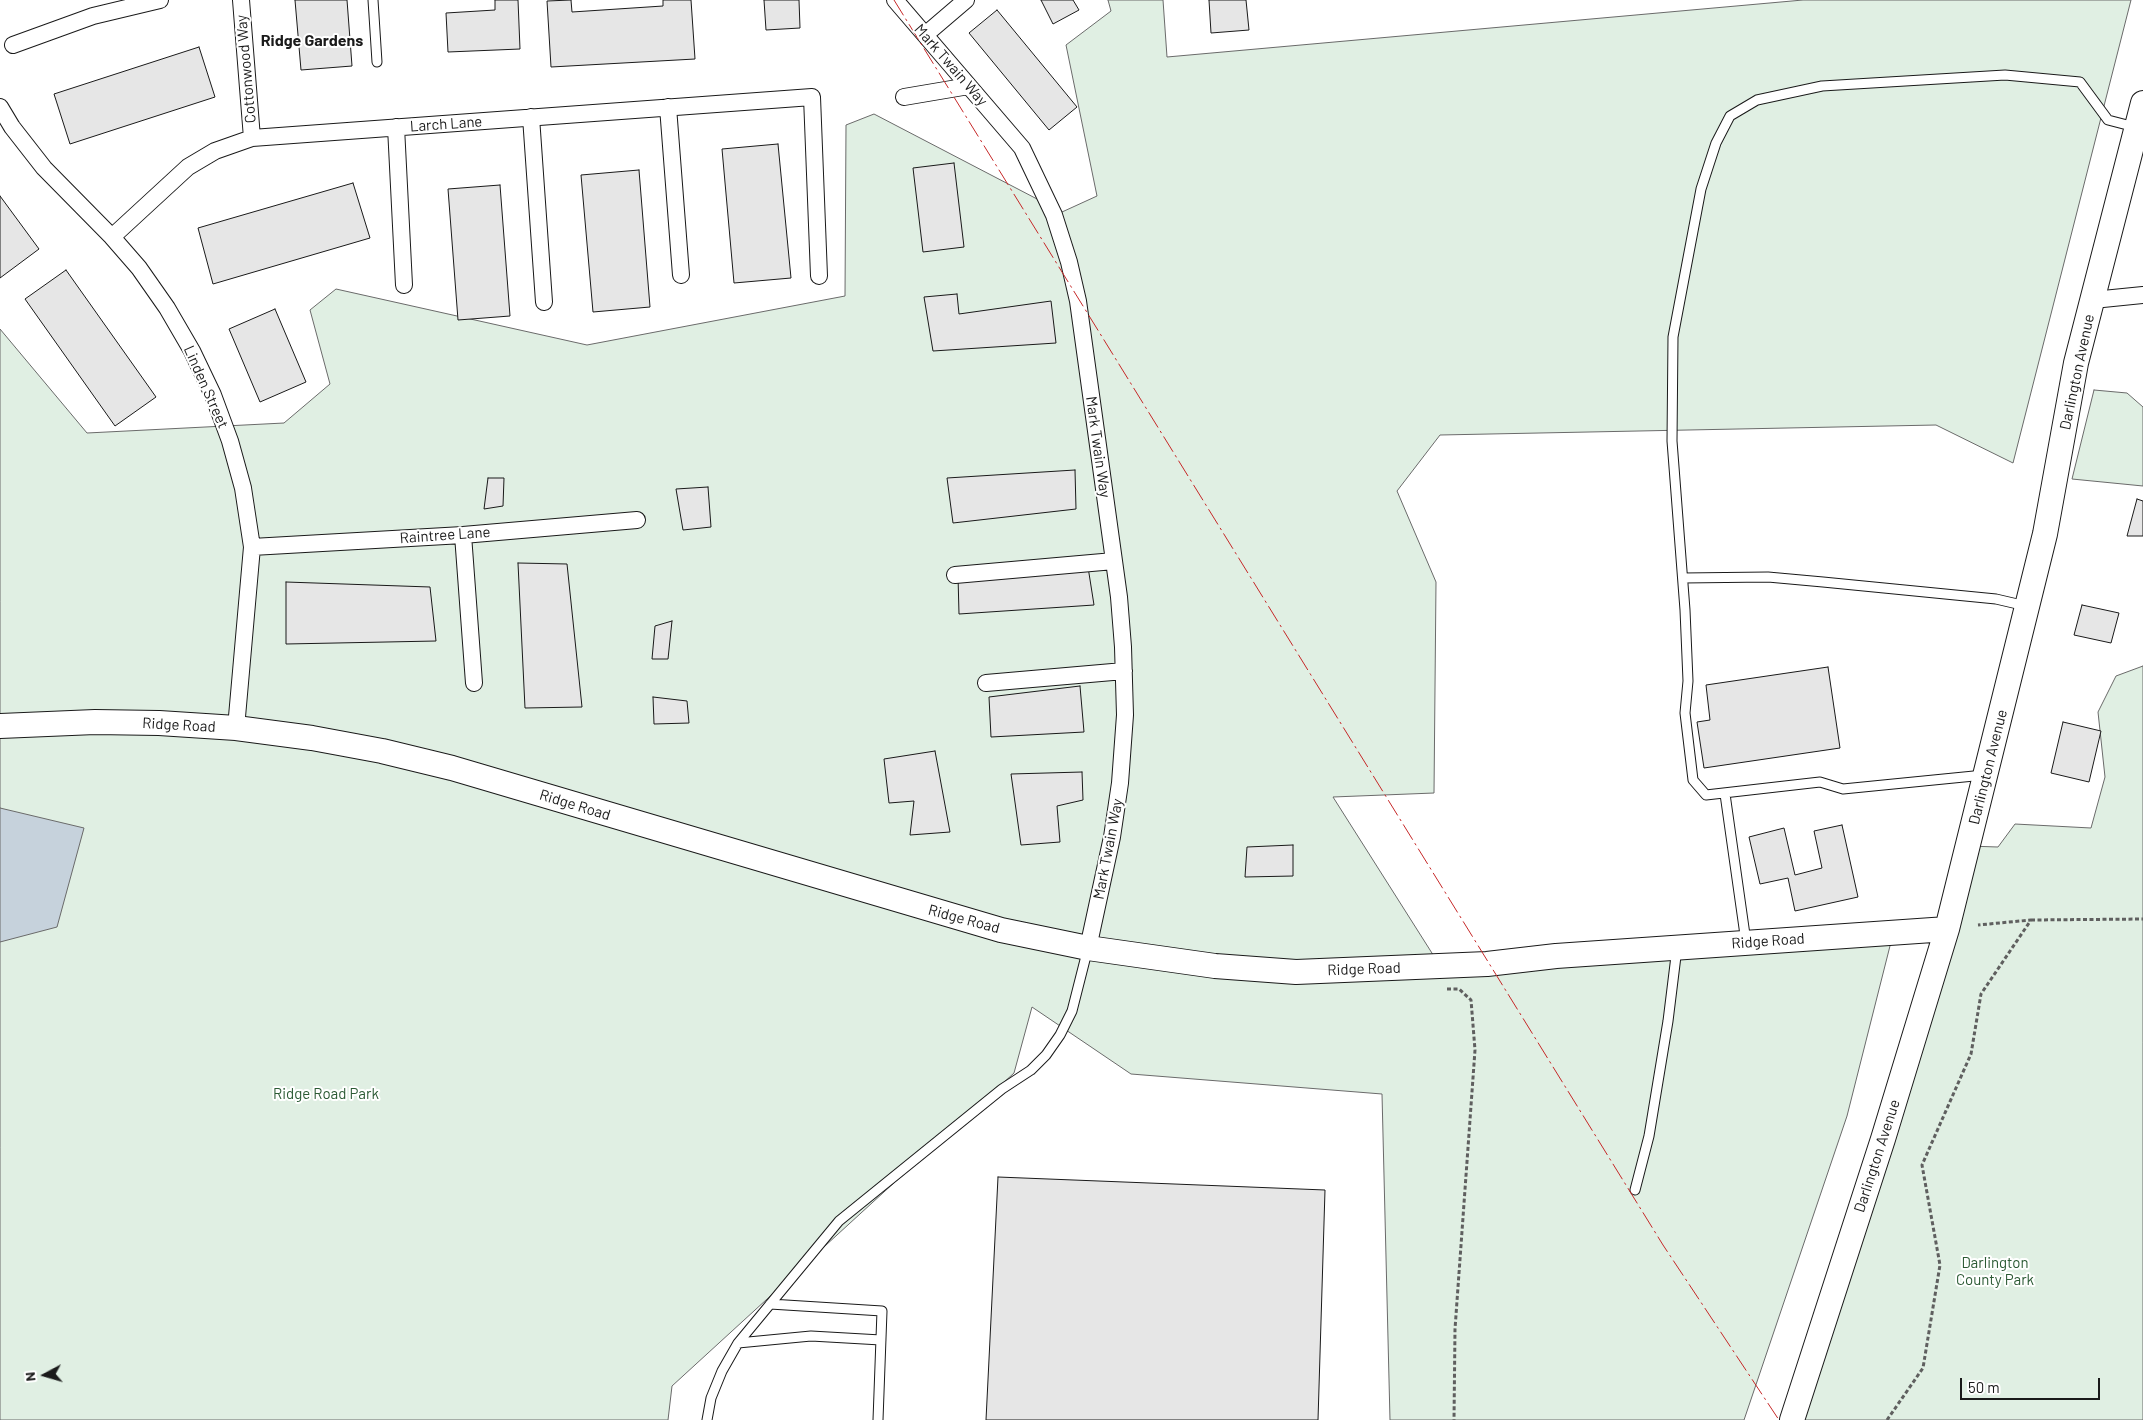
<!DOCTYPE html>
<style>
body{margin:0}
#map{position:relative;width:2143px;height:1420px;overflow:hidden;background:#fff;font-family:Barlow,sans-serif}
canvas{display:block}
.north{position:absolute;left:20px;top:1350px;width:50px;height:50px;-webkit-text-stroke:4px #fff;paint-order:stroke;rotate:264deg;font-size:14px;font-weight:700;line-height:20px;text-align:center;color:#1a1a1a}
.north::after{content:'';display:block;margin:auto;width:18px;height:22px;background:#1a1a1a;clip-path:polygon(50% 0,100% 100%,50% 72%,0 100%)}
.scale{position:absolute;left:1960px;top:1378px;width:140px;height:22px;box-sizing:border-box;border:2px solid #1a1a1a;border-top:0;padding-left:6px;font-size:15px;line-height:18px;white-space:nowrap;color:#1a1a1a;-webkit-text-stroke:4px #fff;paint-order:stroke}
</style>
<div id="map">
<canvas width="2143" height="1420"></canvas>
<div class="north">N</div>
<div class="scale">50 m</div>
</div>
<script>
const context = document.querySelector('canvas').getContext('2d');
context.lineJoin = 'round';
function fillPath(path, color) {
  context.fillStyle = color;
  context.fill(path, 'evenodd');
}
function shape(rows) {
  const path = new Path2D();
  for (const r of rows) {
    path.moveTo(r[0], r[1]);
    for (let i = 2; i < r.length; i += 2) path.lineTo(r[i], r[i + 1]);
  }
  return path;
}
function strokePath(path, color, width, dash) {
  context.strokeStyle = color;
  context.lineWidth = width;
  context.lineCap = dash ? 'butt' : 'round';
  context.setLineDash(dash || []);
  context.stroke(path);
}
function drawText(font, color, halo, rows, align = 'center') {
  context.font = font + ' Barlow,sans-serif';
  context.lineWidth = 4;
  context.setLineDash([]);
  context.textBaseline = 'middle';
  context.strokeStyle = halo;
  context.fillStyle = color;
  for (const [text, x, y, turn = 0] of rows) {
    context.save();
    context.translate(x, y);
    context.rotate((+turn || 0) * Math.PI / 180);
    context.textAlign = isNaN(turn) ? turn : align;
    if (halo) context.strokeText(text, 0, 0);
    context.fillText(text, 0, 0);
    context.restore();
  }
}
const green = shape([
 [1108,0,1163,0,1167,57,1803,0,2131,0,2013,463,1936,425,1440,435,1397,491,1436,582,1434,793,1333,797,1437,961,1892,938,1847,1116,1744,1420,1390,1420,1382,1094,1131,1074,1032,1007,1014,1073,672,1386,668,1420,0,1420,0,329,87,433,284,423,330,384,310,310,336,289,587,345,845,296,846,125,874,114,1062,212,1097,196,1066,45,1111,11,1108,0],
 [2094,390,2127,393,2143,407,2143,486,2072,479,2094,390],
 [2143,666,2143,1420,1792,1420,1968,846,1998,847,2015,824,2091,828,2105,777,2098,712,2116,676,2143,666]
]);
fillPath(green, '#e0efe3');
strokePath(green, '#6a6a6a', 1);
const water = shape([
 [0,808,84,828,57,927,0,942,0,808]
]);
fillPath(water, '#c6d2dc');
strokePath(water, '#6a6a6a', 1);
const building = shape([
 [295,0,347,0,352,66,301,70,295,0],
 [495,0,518,0,520,49,448,52,446,13,495,10,495,0],
 [571,0,572,12,663,6,663,0,691,0,695,59,551,67,547,1,571,0],
 [764,0,799,0,800,28,766,30,764,0],
 [1041,0,1073,0,1079,10,1053,24,1041,0],
 [1209,0,1246,0,1249,30,1211,33,1209,0],
 [997,10,1077,107,1049,130,969,33,997,10],
 [199,47,215,97,70,144,54,94,199,47],
 [778,144,791,278,734,283,722,149,778,144],
 [954,163,964,247,923,252,913,168,954,163],
 [639,170,650,307,593,312,581,175,639,170],
 [353,183,370,238,213,284,198,228,353,183],
 [500,185,510,316,458,320,448,189,500,185],
 [0,196,39,249,0,278,0,196],
 [66,270,156,397,115,426,25,299,66,270],
 [957,294,959,314,1051,301,1056,343,933,351,924,297,957,294],
 [275,309,306,382,260,402,229,329,275,309],
 [1075,470,1076,509,953,523,947,478,1075,470],
 [488,478,504,478,503,506,484,509,488,478],
 [708,487,711,527,683,530,676,489,708,487],
 [2137,499,2143,501,2143,536,2127,536,2137,499],
 [518,563,567,564,582,707,525,708,518,563],
 [1088,567,1094,605,959,614,958,576,1088,567],
 [286,582,430,587,436,641,286,644,286,582],
 [2082,605,2119,613,2111,643,2074,635,2082,605],
 [672,621,668,659,652,659,655,626,672,621],
 [1828,667,1840,748,1704,768,1697,722,1710,720,1706,685,1828,667],
 [1080,686,1084,732,991,737,989,697,1080,686],
 [653,697,687,701,689,723,654,724,653,697],
 [2063,722,2101,731,2089,782,2051,773,2063,722],
 [935,751,950,832,910,835,914,801,889,803,884,759,935,751],
 [1082,772,1083,800,1057,806,1060,842,1021,845,1011,774,1082,772],
 [1842,825,1858,897,1795,911,1788,878,1760,884,1749,837,1784,828,1795,875,1822,868,1814,831,1842,825],
 [1293,845,1293,876,1245,877,1247,847,1293,845],
 [998,1177,1325,1190,1318,1420,986,1420,998,1177]
]);
fillPath(building, '#e6e6e6');
strokePath(building, '#1a1a1a', 1);
const lane = shape([
 [373,0,377,62],
 [1683,578,1768,577,1823,582,1996,599,2026,606],
 [1984,775,1843,789,1820,782,1706,795,1693,780,1685,713,1688,681,1685,610,1672,441,1673,337,1701,189,1716,143,1730,116,1757,100,1822,86,2005,75,2080,82,2108,120,2135,127],
 [1725,794,1746,942],
 [1635,1190,1649,1136,1668,1021,1677,948],
 [770,1304,882,1311,878,1420],
 [738,1343,811,1336,881,1340],
 [707,1420,711,1398,722,1371,738,1343,839,1221,1002,1089,1031,1070,1046,1055,1060,1035,1072,1011,1088,948]
]);
const street = shape([
 [241,0,252,138],
 [895,0,1022,148,1054,215,1069,262,1078,301,1119,597,1123,647,1125,715,1120,783,1112,837,1088,948],
 [925,35,966,0],
 [13,45,93,16,160,0],
 [904,97,969,86],
 [0,107,12,127,44,168,112,237,139,268,167,308,192,351,213,395,230,441,243,488,252,547,236,728],
 [668,107,681,275],
 [531,117,544,302],
 [396,127,404,285],
 [112,237,188,167,215,151,252,138,812,97,819,276],
 [2093,300,2143,295],
 [463,535,474,683],
 [252,547,463,535,637,520],
 [955,575,1114,561],
 [986,683,1124,671]
]);
const secondary = shape([
 [0,726,95,722,159,723,236,728,312,738,382,751,452,768,1001,930,1088,948,1215,966,1296,972,1487,964,1556,956,1947,929],
 [1792,1420,1883,1139,1947,929,2045,534,2076,363,2143,103]
]);
strokePath(lane, '#1a1a1a', 11);
strokePath(street, '#1a1a1a', 18);
strokePath(secondary, '#1a1a1a', 26);
strokePath(shape([
 [2031,920,2143,919],
 [1447,989,1459,989,1471,1000,1475,1050,1455,1329,1454,1420],
 [1887,1420,1923,1368,1940,1265,1922,1165,1971,1054,1981,994,2031,920,1978,925]
]), '#5f5f5f', 3, [4, 2.5]);
strokePath(lane, '#fff', 9);
strokePath(street, '#fff', 16);
strokePath(secondary, '#fff', 24);
strokePath(shape([
 [894,0,1663,1245,1779,1420]
]), '#c62828', 1, [18, 4, 2.5, 4]);
drawText('15px', '#1a1a1a', '#fff', [
 ["Mark Twain Way",951,65,49],
 ["Cottonwood Way",246,69,-95],
 ["Larch Lane",446,124,-4],
 ["Darlington Avenue",2077,372,-78],
 ["Linden Street",206,387,66],
 ["Mark Twain Way",1098,447,82],
 ["Raintree Lane",445,535,-4],
 ["Ridge Road",179,725,3],
 ["Darlington Avenue",1988,767,-76],
 ["Ridge Road",575,805,17],
 ["Mark Twain Way",1108,849,-79],
 ["Ridge Road",964,919,15],
 ["Ridge Road",1768,941,-4],
 ["Ridge Road",1364,969,-2],
 ["Darlington Avenue",1877,1156,-72]
]);
drawText('15px', '#2b5a34', '#fff', [
 ["Ridge Road Park",326,1094],
 ["Darlington",1995,1263],
 ["County Park",1995,1280]
]);
drawText('bold 16px', '#1a1a1a', '#fff', [
 ["Ridge Gardens",312,41]
]);
</script>
